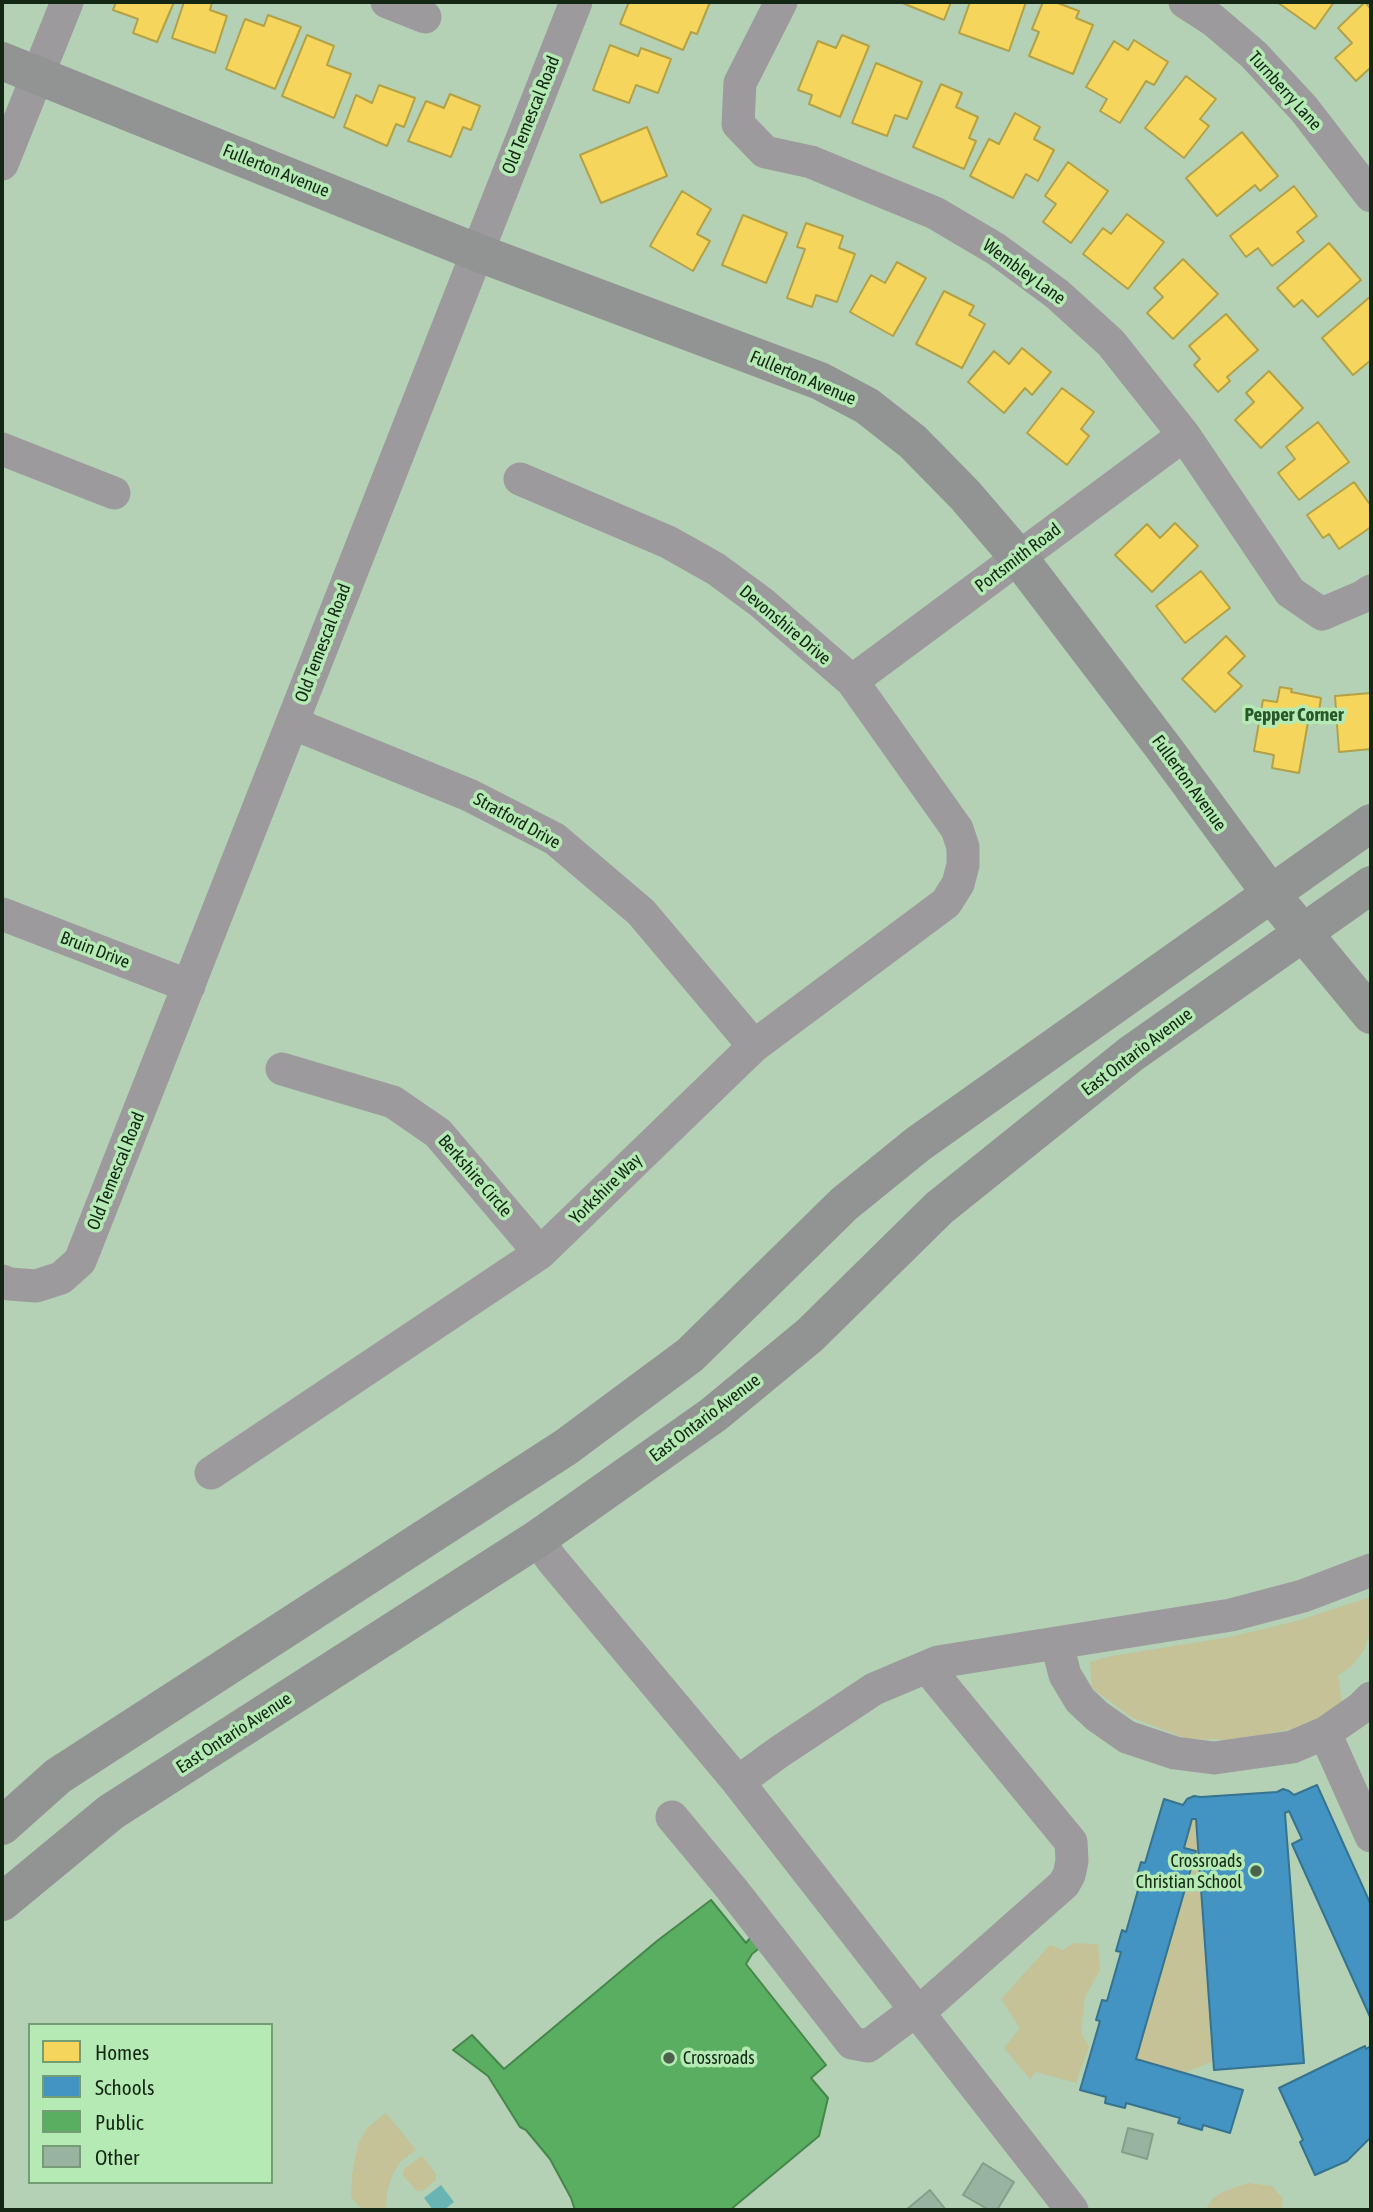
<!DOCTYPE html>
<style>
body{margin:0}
#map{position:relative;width:1373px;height:2212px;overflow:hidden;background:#b4d1b5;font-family:"Asap Condensed",sans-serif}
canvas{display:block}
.frame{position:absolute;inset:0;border:4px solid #132714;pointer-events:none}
.legend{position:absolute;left:28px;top:2023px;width:245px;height:161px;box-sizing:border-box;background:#b5eab5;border:2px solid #749c75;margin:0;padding:9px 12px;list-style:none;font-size:21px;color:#132714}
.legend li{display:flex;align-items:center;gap:14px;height:35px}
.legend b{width:35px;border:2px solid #749c75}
</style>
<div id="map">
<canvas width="1373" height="2212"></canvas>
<div class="frame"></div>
<ul class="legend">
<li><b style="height:19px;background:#f6d55c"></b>Homes</li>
<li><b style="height:19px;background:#4393c3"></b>Schools</li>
<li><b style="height:19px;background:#5aae61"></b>Public</li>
<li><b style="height:19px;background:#98b4a1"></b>Other</li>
</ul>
</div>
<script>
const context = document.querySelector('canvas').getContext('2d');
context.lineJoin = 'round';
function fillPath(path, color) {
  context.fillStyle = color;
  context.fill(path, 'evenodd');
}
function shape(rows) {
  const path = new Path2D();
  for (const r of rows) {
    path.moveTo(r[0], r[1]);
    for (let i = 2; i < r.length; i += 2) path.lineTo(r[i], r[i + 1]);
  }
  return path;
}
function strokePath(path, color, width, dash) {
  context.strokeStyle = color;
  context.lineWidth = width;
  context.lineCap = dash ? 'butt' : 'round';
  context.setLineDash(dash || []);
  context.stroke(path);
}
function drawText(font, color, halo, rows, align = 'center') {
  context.font = font + ' "Asap Condensed",sans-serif';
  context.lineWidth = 7;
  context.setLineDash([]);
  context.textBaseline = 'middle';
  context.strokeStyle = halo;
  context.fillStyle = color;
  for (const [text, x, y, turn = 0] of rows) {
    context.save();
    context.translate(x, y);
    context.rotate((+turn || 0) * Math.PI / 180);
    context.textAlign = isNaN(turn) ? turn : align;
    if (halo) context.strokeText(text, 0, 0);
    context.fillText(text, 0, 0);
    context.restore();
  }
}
fillPath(shape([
 [1371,1597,1371,1631,1364,1650,1353,1665,1338,1676,1342,1702,1320,1718,1291,1729,1238,1740,1187,1739,1131,1717,1092,1688,1090,1662,1106,1657,1230,1637,1293,1622],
 [1192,1819,1196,1819,1214,2061,1184,2073,1136,2059,1195,1851,1184,1848],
 [1074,1943,1098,1944,1100,1970,1085,1997,1081,2032,1089,2047,1076,2083,1036,2072,1030,2079,1004,2048,1020,2028,1001,1999,1050,1945,1063,1950],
 [386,2113,416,2150,401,2161,393,2173,387,2192,386,2210,362,2210,351,2197,352,2175,358,2144,367,2128],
 [420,2157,424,2158,436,2174,436,2180,422,2191,417,2191,403,2176,404,2169],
 [1248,2183,1272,2186,1283,2199,1282,2210,1205,2210,1213,2198,1223,2192]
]), '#c4c296');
fillPath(shape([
 [441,2185,454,2202,444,2210,433,2210,424,2198]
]), '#6ab4b3');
const homes = shape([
 [116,2,174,2,157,42,133,33,138,19,113,10,116,2],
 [184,2,212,2,210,10,227,16,215,53,172,38,184,2],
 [629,2,648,3,710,2,697,34,691,32,683,50,620,24,629,2],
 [900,2,951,2,944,20,900,2],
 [970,2,1026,2,1009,51,959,33,970,2],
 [1043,2,1055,2,1079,11,1076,18,1093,25,1073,74,1029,56,1039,32,1032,29,1043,2],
 [1277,2,1334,2,1315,29,1277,2],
 [1365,2,1371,9,1371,67,1356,81,1335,58,1352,43,1338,28,1365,2],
 [268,15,301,27,275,89,226,69,245,19,264,26,268,15],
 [307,35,334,46,327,65,351,74,334,118,282,96,307,35],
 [842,35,869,46,840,117,809,104,812,95,798,90,818,41,836,48,842,35],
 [1134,40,1168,62,1154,85,1146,81,1120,123,1100,111,1107,99,1086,87,1114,41,1128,50,1134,40],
 [610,45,638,56,641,48,671,59,658,93,636,85,629,103,593,90,610,45],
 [876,63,922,82,907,119,895,115,887,136,852,123,876,63],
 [1186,76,1216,99,1200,119,1209,126,1184,158,1145,128,1186,76],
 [941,84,962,93,956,107,978,117,969,138,976,141,964,169,913,147,941,84],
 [379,85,415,98,404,127,396,124,387,146,344,127,356,95,372,103,379,85],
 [450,94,480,106,471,130,463,127,451,157,408,141,426,101,444,108,450,94],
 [1015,113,1040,127,1034,139,1054,150,1038,181,1026,174,1013,198,970,176,989,139,999,144,1015,113],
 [647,127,667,176,601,203,580,155,647,127],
 [1242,132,1278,176,1260,191,1255,185,1217,216,1186,178,1242,132],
 [1068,162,1108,191,1071,243,1043,222,1056,204,1045,196,1068,162],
 [1294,186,1317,216,1297,232,1304,241,1272,266,1258,248,1246,257,1230,236,1294,186],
 [682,191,711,209,697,234,710,241,693,271,650,246,682,191],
 [1127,214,1164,242,1128,289,1083,254,1103,228,1111,234,1127,214],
 [743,215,787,233,766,283,722,265,743,215],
 [806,223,843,236,839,248,855,254,837,302,816,295,812,307,787,298,805,249,797,247,806,223],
 [1329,243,1361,280,1318,317,1302,300,1294,307,1277,288,1329,243],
 [1183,259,1218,294,1173,339,1147,313,1163,297,1154,288,1183,259],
 [897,262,926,278,893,336,850,312,871,275,885,283,897,262],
 [944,291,974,306,969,315,985,324,962,368,916,344,944,291],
 [1371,296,1371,360,1353,375,1322,338,1371,296],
 [1226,314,1258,350,1227,377,1230,381,1218,392,1194,365,1200,359,1189,346,1226,314],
 [1022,348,1051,372,1032,395,1025,388,1004,413,968,382,994,351,1009,364,1022,348],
 [1269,371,1303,408,1261,448,1235,420,1254,402,1246,393,1269,371],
 [1062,388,1094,412,1081,429,1089,436,1067,465,1027,433,1062,388],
 [1318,422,1349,462,1299,500,1278,473,1295,459,1286,447,1318,422],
 [1354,482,1371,506,1371,527,1339,549,1329,534,1323,538,1307,515,1354,482],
 [1175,523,1198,546,1152,592,1115,555,1147,524,1160,538,1175,523],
 [1201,571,1230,608,1185,643,1156,606,1201,571],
 [1226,636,1245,656,1228,673,1242,686,1215,712,1182,679,1226,636],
 [1280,687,1292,689,1291,692,1321,698,1317,724,1308,722,1299,773,1272,768,1274,755,1254,751,1263,700,1277,702,1280,687],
 [1371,693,1371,749,1339,752,1335,696,1371,693]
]);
fillPath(homes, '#f6d55c');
strokePath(homes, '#b2a146', 2);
const schools = shape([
 [1317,1785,1371,1905,1371,2019,1292,1844,1302,1839,1289,1811,1285,1813,1304,2063,1214,2070,1196,1819,1192,1819,1184,1848,1196,1851,1136,2059,1243,2090,1230,2133,1203,2125,1202,2130,1178,2123,1180,2118,1126,2103,1125,2108,1105,2103,1106,2097,1080,2090,1100,2021,1096,2020,1102,2000,1107,2001,1121,1952,1116,1951,1122,1930,1126,1932,1140,1883,1135,1882,1141,1862,1145,1863,1164,1799,1183,1805,1187,1799,1194,1796,1201,1797,1277,1792,1283,1789,1289,1791,1294,1795,1317,1785],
 [1365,2046,1366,2049,1371,2046,1371,2137,1347,2161,1315,2175,1300,2142,1303,2140,1279,2088,1365,2046]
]);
fillPath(schools, '#4393c3');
strokePath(schools, '#35738e', 2);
const public = shape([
 [711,1900,746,1943,751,1937,762,1946,752,1954,746,1964,826,2065,811,2078,828,2098,819,2136,730,2210,575,2210,571,2198,550,2159,526,2130,520,2127,488,2076,453,2050,472,2035,504,2069,657,1941,711,1900]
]);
fillPath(public, '#5aae61');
strokePath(public, '#45864a', 2);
const building = shape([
 [1128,2128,1153,2134,1147,2159,1122,2152,1128,2128],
 [983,2163,1014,2182,997,2210,989,2210,963,2195,983,2163],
 [930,2190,946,2210,906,2210,930,2190]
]);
fillPath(building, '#98b4a1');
strokePath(building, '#839f8c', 2);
strokePath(shape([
 [387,2,425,17],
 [781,2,740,83,738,124,765,152,811,162,935,213,996,249,1057,294,1111,343,1184,435,1290,592,1322,614,1362,597,1371,591],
 [1185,2,1213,20,1254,55,1304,109,1371,196],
 [2,164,67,2],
 [2,449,114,493],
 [852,681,1184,435],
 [292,723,469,795,555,839,641,912,754,1046],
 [2,914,189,986],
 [282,1069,393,1102,438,1133,540,1253],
 [2,1281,9,1284,36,1286,61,1278,80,1261,576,2],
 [211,1473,540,1253,754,1046,946,903,958,884,963,865,963,847,957,829,852,681,762,603,716,569,668,542,520,479],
 [537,1539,552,1560,738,1782,779,1752,874,1689,938,1662,1231,1615,1303,1596,1371,1570],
 [1057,1644,1065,1675,1080,1700,1097,1716,1127,1737,1175,1753,1214,1758,1292,1747,1325,1733,1361,1708,1371,1698],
 [1325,1733,1371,1836],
 [738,1782,1072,2210],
 [672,1817,731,1888,852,2043,868,2046,916,2010],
 [918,2013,1064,1884,1069,1875,1072,1861,1071,1842,927,1667]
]), '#9c9a9c', 33);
strokePath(shape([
 [2,61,476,252,820,381,867,406,913,442,965,495,1019,558,1166,751,1271,894,1371,1015],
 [2,1826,58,1776,566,1447,690,1355,844,1204,918,1144,1371,823],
 [2,1902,111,1812,537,1539,713,1415,810,1335,939,1208,1131,1054,1371,885]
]), '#929393', 38);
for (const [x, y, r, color] of [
 [1256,1871,7,"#4b624c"],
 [669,2058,7,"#4b624c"]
]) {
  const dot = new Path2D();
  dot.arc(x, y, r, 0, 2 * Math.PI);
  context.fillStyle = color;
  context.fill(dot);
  strokePath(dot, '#b5eab5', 2.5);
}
drawText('18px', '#132714', '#b5eab5', [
 ["Turnberry Lane",1285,91,48],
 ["Old Temescal Road",531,115,-68],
 ["Fullerton Avenue",276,171,22],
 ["Wembley Lane",1024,272,36],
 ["Fullerton Avenue",803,378,23],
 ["Portsmith Road",1018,558,-37],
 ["Devonshire Drive",785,625,40],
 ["Old Temescal Road",323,643,-69],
 ["Fullerton Avenue",1189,783,54],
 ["Stratford Drive",517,821,29],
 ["Bruin Drive",95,950,21],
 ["East Ontario Avenue",1137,1052,-37],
 ["Old Temescal Road",116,1171,-68],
 ["Berkshire Circle",475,1176,49],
 ["Yorkshire Way",606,1189,-44],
 ["East Ontario Avenue",705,1418,-37],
 ["East Ontario Avenue",234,1733,-33]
]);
drawText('18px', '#132714', '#b5eab5', [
 ["Crossroads",1242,1861],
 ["Christian School",1242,1882],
 ["Crossroads",683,2058,"left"]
], 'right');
drawText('bold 19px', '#27572a', '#b5eab5', [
 ["Pepper Corner",1294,715]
]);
</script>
